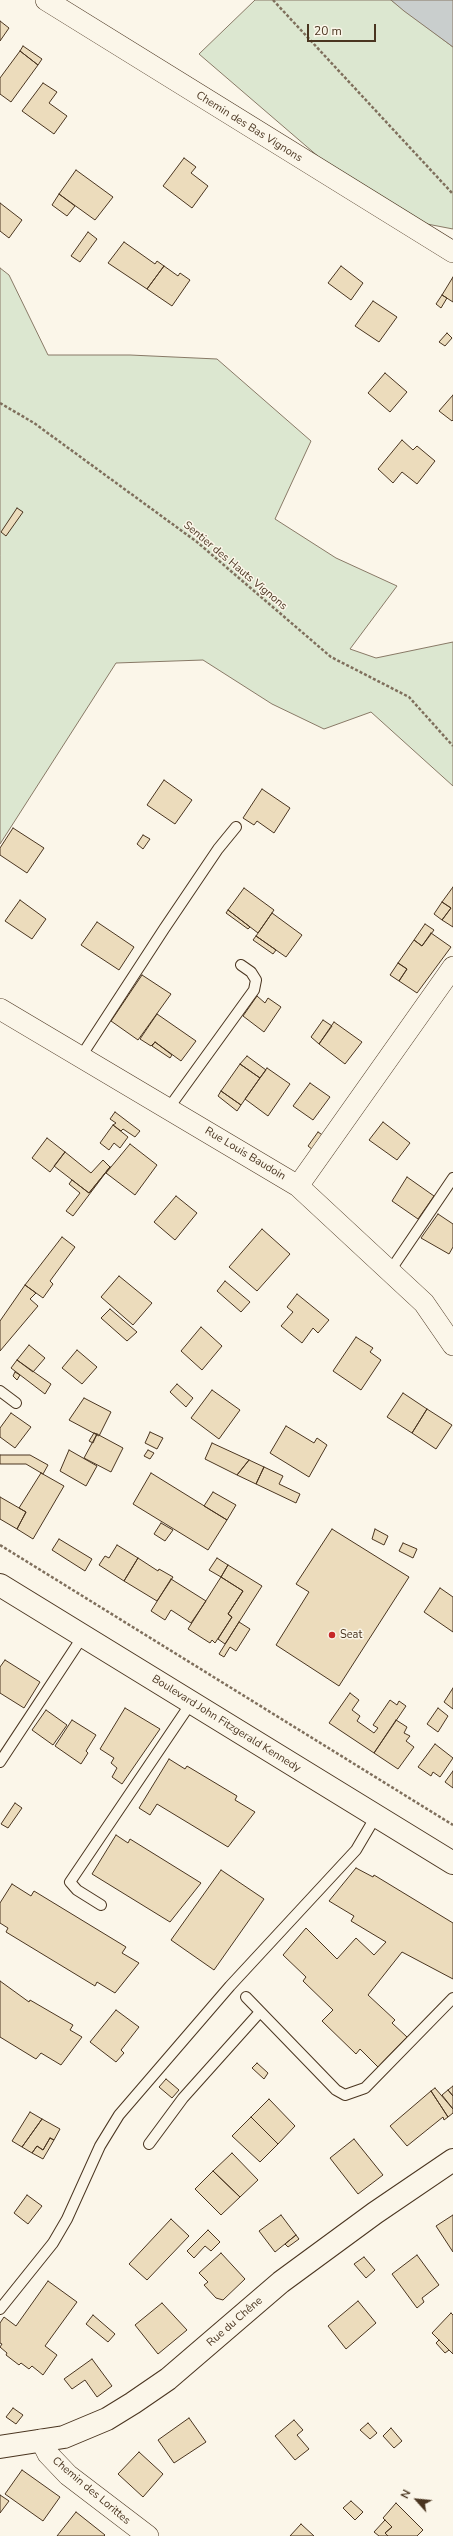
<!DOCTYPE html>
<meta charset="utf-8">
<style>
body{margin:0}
#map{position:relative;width:453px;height:2536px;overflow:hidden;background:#fbf6e9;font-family:"Nunito Sans",sans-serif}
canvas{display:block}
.north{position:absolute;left:397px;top:2480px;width:40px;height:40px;-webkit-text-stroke:3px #fbf6e9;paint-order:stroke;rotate:297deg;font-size:11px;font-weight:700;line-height:16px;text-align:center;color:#4a3520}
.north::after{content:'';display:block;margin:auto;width:14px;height:18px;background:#4a3520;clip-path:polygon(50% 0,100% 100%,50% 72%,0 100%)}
.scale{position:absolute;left:307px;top:24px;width:69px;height:18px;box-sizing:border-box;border:2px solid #4a3520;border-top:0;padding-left:5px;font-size:12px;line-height:14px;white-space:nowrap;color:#4a3520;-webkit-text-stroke:3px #fbf6e9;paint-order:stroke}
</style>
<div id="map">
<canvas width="453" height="2536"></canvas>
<div class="north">N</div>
<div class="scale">20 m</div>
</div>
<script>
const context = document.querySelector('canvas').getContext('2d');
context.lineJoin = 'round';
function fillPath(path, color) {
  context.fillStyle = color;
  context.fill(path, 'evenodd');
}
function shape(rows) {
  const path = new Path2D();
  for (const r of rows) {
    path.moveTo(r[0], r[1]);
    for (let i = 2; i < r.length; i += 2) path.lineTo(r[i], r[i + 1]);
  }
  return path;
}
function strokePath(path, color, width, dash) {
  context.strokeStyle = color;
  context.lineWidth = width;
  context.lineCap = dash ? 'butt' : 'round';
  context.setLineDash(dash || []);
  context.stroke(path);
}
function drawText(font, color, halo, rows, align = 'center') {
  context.font = font + ' "Nunito Sans",sans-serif';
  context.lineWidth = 3;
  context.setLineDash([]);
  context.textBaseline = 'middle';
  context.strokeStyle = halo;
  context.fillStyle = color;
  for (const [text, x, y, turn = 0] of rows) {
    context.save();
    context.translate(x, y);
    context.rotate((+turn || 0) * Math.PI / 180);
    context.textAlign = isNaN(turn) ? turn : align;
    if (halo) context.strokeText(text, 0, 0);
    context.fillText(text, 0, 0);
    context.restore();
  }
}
const green = shape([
 [255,0,391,0,453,47,453,229,401,219,320,158,199,54,255,0],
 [0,268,9,275,48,355,130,355,217,359,311,441,275,519,336,558,397,586,350,649,376,658,453,642,453,786,371,712,324,729,272,704,203,660,116,663,0,844,0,268]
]);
fillPath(green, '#dce7d0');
strokePath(green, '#887966', 1);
const water = shape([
 [391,0,453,0,453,47,404,11,391,0]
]);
fillPath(water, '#c9cecd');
strokePath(water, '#887966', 1);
const building = shape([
 [0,21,9,28,0,41,0,21],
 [23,46,42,59,38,65,20,51,23,46],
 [20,51,38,65,11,102,0,94,0,78,20,51],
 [43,83,57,92,49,103,67,116,54,134,22,111,43,83],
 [184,158,196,167,191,173,208,186,192,208,163,186,184,158],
 [76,170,113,197,95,220,59,194,76,170],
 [59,194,75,206,67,216,52,205,59,194],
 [0,203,22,220,9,238,0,231,0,203],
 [88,232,97,239,80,262,71,256,88,232],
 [124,242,155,264,157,261,164,266,147,289,108,263,124,242],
 [164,266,178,276,180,273,190,280,172,306,147,289,164,266],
 [341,266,363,283,351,300,328,283,341,266],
 [453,277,453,302,442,295,453,277],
 [442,295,447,298,441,308,436,304,442,295],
 [373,301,397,317,379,342,355,326,373,301],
 [447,333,452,338,445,346,439,342,447,333],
 [385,373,407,392,390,412,368,393,385,373],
 [453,395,453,420,452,421,439,411,453,395],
 [402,440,413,450,417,446,435,461,417,484,402,472,393,483,378,469,402,440],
 [17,508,23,512,6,536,1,532,17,508],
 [164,780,192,800,175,824,147,805,164,780],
 [262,789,290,808,274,833,257,821,254,825,243,818,262,789],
 [13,828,44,848,27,873,0,855,0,848,13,828],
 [143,835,150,839,143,849,137,844,143,835],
 [453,887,453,927,442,920,451,908,442,902,453,887],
 [244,888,274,910,258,933,228,910,244,888],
 [20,900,46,919,32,939,5,921,20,900],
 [442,902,451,908,442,920,434,914,442,902],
 [228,910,250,927,248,929,226,913,228,910],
 [272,913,302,935,286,957,256,936,272,913],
 [97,922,134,947,119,970,81,945,97,922],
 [425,924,434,930,422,946,414,940,425,924],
 [431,933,451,947,417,993,399,981,407,969,398,963,414,940,422,946,431,933],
 [256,936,276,950,273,954,253,940,256,936],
 [398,963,407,969,399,981,390,975,398,963],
 [142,975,171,994,138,1040,111,1021,142,975],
 [257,996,265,1003,268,998,281,1007,264,1032,243,1016,257,996],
 [157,1014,196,1041,181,1061,155,1042,151,1046,140,1039,157,1014],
 [323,1020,332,1026,319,1044,311,1037,323,1020],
 [334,1022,362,1042,345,1064,319,1044,334,1022],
 [155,1042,172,1055,170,1058,152,1046,155,1042],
 [247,1056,266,1070,260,1078,240,1064,247,1056],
 [240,1064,260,1078,241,1105,221,1091,240,1064],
 [267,1068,290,1084,268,1116,245,1099,267,1068],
 [310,1083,330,1097,313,1120,293,1106,310,1083],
 [221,1091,241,1105,237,1111,218,1096,221,1091],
 [115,1112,140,1131,135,1137,123,1129,121,1131,113,1125,116,1123,110,1119,115,1112],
 [383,1122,410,1143,397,1160,369,1140,383,1122],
 [113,1125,128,1137,120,1148,114,1143,109,1150,100,1143,113,1125],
 [318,1132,327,1138,317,1153,308,1146,318,1132],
 [47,1138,65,1152,50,1172,32,1158,47,1138],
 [130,1144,157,1165,135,1195,106,1173,130,1144],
 [65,1152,91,1173,103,1160,110,1167,89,1193,54,1166,65,1152],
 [110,1167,73,1216,66,1211,80,1193,69,1184,72,1180,89,1193,110,1167],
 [407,1177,434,1196,418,1219,392,1201,407,1177],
 [176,1196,197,1213,175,1240,154,1222,176,1196],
 [438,1214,453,1224,453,1247,449,1254,421,1238,438,1214],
 [262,1229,290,1254,257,1291,229,1267,262,1229],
 [62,1237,75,1247,50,1281,53,1284,43,1298,25,1285,62,1237],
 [119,1276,152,1303,133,1325,101,1297,119,1276],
 [225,1281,250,1302,241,1312,217,1291,225,1281],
 [25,1285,36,1293,30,1299,38,1306,0,1351,0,1321,25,1285],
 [297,1294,329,1320,318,1333,313,1328,302,1343,281,1326,293,1312,287,1307,297,1294],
 [110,1309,137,1332,127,1341,101,1318,110,1309],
 [201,1327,222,1346,202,1370,181,1351,201,1327],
 [356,1337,373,1348,370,1352,381,1360,361,1390,333,1371,356,1337],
 [29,1345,45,1358,33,1372,17,1360,29,1345],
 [77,1350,97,1367,82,1384,62,1368,77,1350],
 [17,1360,51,1384,45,1394,11,1368,17,1360],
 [15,1372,20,1375,17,1380,13,1376,15,1372],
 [177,1384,193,1398,186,1407,170,1392,177,1384],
 [212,1390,240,1410,219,1439,191,1418,212,1390],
 [403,1393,427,1409,412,1433,387,1417,403,1393],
 [84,1398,111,1412,99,1436,69,1420,84,1398],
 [427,1409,452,1425,436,1449,412,1433,427,1409],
 [11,1413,31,1427,15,1448,0,1437,0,1428,11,1413],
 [286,1426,314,1443,317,1438,327,1445,309,1477,270,1453,286,1426],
 [150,1432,163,1438,157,1449,145,1443,150,1432],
 [94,1433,97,1434,93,1443,89,1441,94,1433],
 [97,1434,123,1448,111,1472,84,1458,97,1434],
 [212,1443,249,1460,237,1475,205,1459,212,1443],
 [69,1450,97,1466,86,1486,60,1471,69,1450],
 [148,1450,154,1453,150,1459,144,1456,148,1450],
 [0,1455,30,1455,48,1465,43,1474,26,1464,0,1464,0,1455],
 [249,1460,264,1467,256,1484,237,1475,249,1460],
 [264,1467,283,1476,279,1484,300,1494,296,1503,256,1484,264,1467],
 [41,1473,64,1486,33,1539,17,1529,26,1512,19,1508,41,1473],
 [151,1473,227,1520,208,1550,133,1504,151,1473],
 [213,1492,236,1505,227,1520,204,1506,213,1492],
 [0,1497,26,1512,17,1529,0,1519,0,1497],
 [161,1523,173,1530,165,1541,154,1534,161,1523],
 [332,1529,409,1577,339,1686,276,1645,309,1592,296,1584,332,1529],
 [375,1529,388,1536,384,1545,372,1539,375,1529],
 [59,1539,92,1559,85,1571,52,1550,59,1539],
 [403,1543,417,1549,413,1558,399,1551,403,1543],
 [117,1545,138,1558,124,1581,99,1565,105,1556,109,1558,117,1545],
 [138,1558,158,1571,159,1569,173,1577,157,1601,124,1581,138,1558],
 [217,1558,228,1565,221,1577,209,1570,217,1558],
 [228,1565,262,1586,225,1644,218,1639,232,1617,228,1614,243,1591,221,1577,228,1565],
 [221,1577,243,1591,228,1614,232,1617,215,1643,212,1640,210,1643,188,1629,221,1577],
 [171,1579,206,1601,191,1623,171,1610,165,1620,151,1611,171,1579],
 [440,1588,453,1597,453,1632,424,1612,440,1588],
 [239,1622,250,1629,236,1651,230,1647,224,1657,219,1654,239,1622],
 [5,1660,40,1682,24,1708,0,1693,0,1667,5,1660],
 [453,1688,453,1709,444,1702,453,1688],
 [350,1693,359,1700,352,1710,360,1716,357,1721,374,1733,378,1728,373,1725,390,1700,397,1705,399,1701,406,1706,374,1753,329,1723,350,1693],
 [125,1708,160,1729,122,1784,112,1777,117,1768,111,1763,114,1758,100,1749,125,1708],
 [438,1708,448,1716,438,1732,427,1724,438,1708],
 [46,1710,67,1725,53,1745,32,1730,46,1710],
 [72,1720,96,1735,86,1751,88,1753,81,1764,55,1746,72,1720],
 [396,1720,407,1727,404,1733,410,1736,406,1741,414,1747,398,1769,374,1753,396,1720],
 [435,1744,453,1758,440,1777,433,1772,431,1776,418,1767,435,1744],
 [169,1759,185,1769,187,1766,237,1796,235,1800,255,1812,228,1847,157,1804,150,1815,139,1808,169,1759],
 [453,1771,453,1788,445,1782,453,1771],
 [15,1803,22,1808,8,1828,1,1824,15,1803],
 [116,1835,128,1843,130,1839,201,1883,170,1922,92,1874,116,1835],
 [356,1868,373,1877,374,1875,453,1923,453,1979,402,1952,368,1995,395,2020,392,2023,407,2037,378,2067,360,2049,356,2054,322,2021,333,2010,303,1981,306,1977,283,1955,306,1928,337,1959,356,1938,374,1955,386,1942,351,1921,354,1916,329,1901,356,1868],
 [221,1870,264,1899,214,1970,171,1940,221,1870],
 [12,1884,31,1896,34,1891,126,1947,122,1953,139,1963,115,1993,97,1982,95,1986,6,1932,8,1928,0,1923,0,1903,12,1884],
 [0,1981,29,2002,30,2000,73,2025,70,2030,82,2037,61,2065,41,2053,36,2059,0,2037,0,1981],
 [116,2010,139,2027,121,2050,124,2053,116,2062,90,2042,116,2010],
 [257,2063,268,2073,264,2079,252,2068,257,2063],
 [166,2079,179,2090,172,2098,159,2087,166,2079],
 [453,2086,453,2096,448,2090,453,2086],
 [435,2088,453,2109,453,2113,448,2117,431,2091,435,2088],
 [448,2090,453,2096,453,2109,442,2095,448,2090],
 [431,2091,448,2117,444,2120,443,2117,407,2146,390,2126,431,2091],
 [269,2099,295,2126,278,2144,251,2117,269,2099],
 [30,2112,42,2119,22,2147,12,2141,30,2112],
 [251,2117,278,2144,260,2162,232,2136,251,2117],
 [42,2119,60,2129,54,2140,50,2138,43,2150,37,2146,32,2153,22,2147,42,2119],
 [50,2138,54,2140,43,2159,32,2153,37,2146,43,2150,50,2138],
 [354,2139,383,2175,358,2194,330,2158,354,2139],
 [232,2153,258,2180,240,2197,213,2171,232,2153],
 [213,2171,240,2197,221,2215,195,2189,213,2171],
 [27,2195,42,2206,28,2224,14,2213,27,2195],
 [281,2215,296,2235,275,2252,259,2231,281,2215],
 [453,2215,453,2252,436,2226,453,2215],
 [171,2219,189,2236,147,2280,129,2264,171,2219],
 [208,2230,220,2242,211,2251,205,2246,194,2258,187,2251,208,2230],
 [296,2235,299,2239,288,2247,285,2244,296,2235],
 [221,2253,245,2279,223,2300,216,2298,204,2285,208,2282,199,2273,221,2253],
 [417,2255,439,2285,422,2298,424,2302,417,2308,392,2274,417,2255],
 [364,2257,375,2270,366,2278,354,2264,364,2257],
 [48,2281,77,2302,45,2346,57,2355,43,2375,32,2366,29,2369,21,2363,19,2365,6,2355,7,2353,0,2347,2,2344,0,2343,0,2323,4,2317,16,2326,48,2281],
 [358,2301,376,2323,346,2349,328,2326,358,2301],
 [162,2303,187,2330,158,2354,135,2325,162,2303],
 [451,2313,453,2315,453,2354,432,2333,451,2313],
 [93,2315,115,2334,108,2342,86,2324,93,2315],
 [439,2340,449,2350,445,2353,436,2343,439,2340],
 [92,2359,112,2386,97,2397,85,2380,72,2389,64,2379,92,2359],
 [13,2408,23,2415,16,2424,6,2417,13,2408],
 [189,2418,206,2442,174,2463,158,2440,189,2418],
 [294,2420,303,2430,297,2435,309,2449,295,2460,275,2436,294,2420],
 [368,2423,377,2433,370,2439,360,2430,368,2423],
 [391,2428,402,2441,394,2448,383,2436,391,2428],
 [139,2452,163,2474,143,2497,118,2474,139,2452],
 [22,2470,60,2497,43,2521,5,2494,22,2470],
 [0,2495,9,2501,0,2513,0,2495],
 [351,2501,363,2512,355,2520,343,2508,351,2501],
 [396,2503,423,2530,417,2536,388,2536,385,2533,392,2527,383,2518,396,2503],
 [76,2512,105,2535,104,2536,57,2536,76,2512],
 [385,2520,392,2527,385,2533,388,2536,379,2536,374,2532,385,2520],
 [301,2524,314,2536,290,2536,301,2524]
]);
fillPath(building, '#ecdcbc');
strokePath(building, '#4a3520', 1);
const service = shape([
 [80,1058,164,929,218,849,236,827],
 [168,1109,254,990,256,980,251,972,241,965],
 [390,1271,453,1178],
 [0,1391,16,1403],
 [0,1762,83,1636],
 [101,1905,77,1890,70,1882,191,1703],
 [246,1997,336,2090,345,2095,365,2088,453,1998],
 [149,2144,183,2098,260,2012],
 [0,2309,53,2243,67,2219,100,2146,119,2115,230,1986,356,1850,376,1816]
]);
const minor = shape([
 [46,0,453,252],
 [0,1009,298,1186,424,1303,453,1345],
 [298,1186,453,967],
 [41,2440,48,2454,68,2475,148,2536]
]);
const tertiary = shape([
 [0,2447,64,2437,107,2419,133,2403,168,2379,281,2282,375,2213,453,2160]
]);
const primary = shape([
 [0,1585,453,1863]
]);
strokePath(service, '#4a3520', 12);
strokePath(minor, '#4a3520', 22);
strokePath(tertiary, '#4a3520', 24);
strokePath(primary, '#4a3520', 24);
strokePath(shape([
 [273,0,453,194],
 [0,403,34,423,197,542,331,657,409,697,453,746],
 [0,1545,453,1825]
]), '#7f6f5c', 2.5, [3, 2]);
strokePath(service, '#fbf6e9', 10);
strokePath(minor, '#fbf6e9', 21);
strokePath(tertiary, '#fbf6e9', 22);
strokePath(primary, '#fbf6e9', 22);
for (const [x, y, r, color] of [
 [332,1635,4,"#c62828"]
]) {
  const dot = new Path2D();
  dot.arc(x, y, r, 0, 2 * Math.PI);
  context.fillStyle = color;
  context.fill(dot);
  strokePath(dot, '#fbf6e9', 1.5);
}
drawText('11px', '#4a3520', '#fbf6e9', [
 ["Chemin des Bas Vignons",249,127,32],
 ["Sentier des Hauts Vignons",235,566,40],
 ["Rue Louis Baudoin",245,1154,31],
 ["Boulevard John Fitzgerald Kennedy",226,1724,32],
 ["Rue du Chêne",235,2322,-41],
 ["Chemin des Lorittes",91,2491,40]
]);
drawText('11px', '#4a3520', '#fbf6e9', [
 ["Seat",340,1635]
], 'left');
</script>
